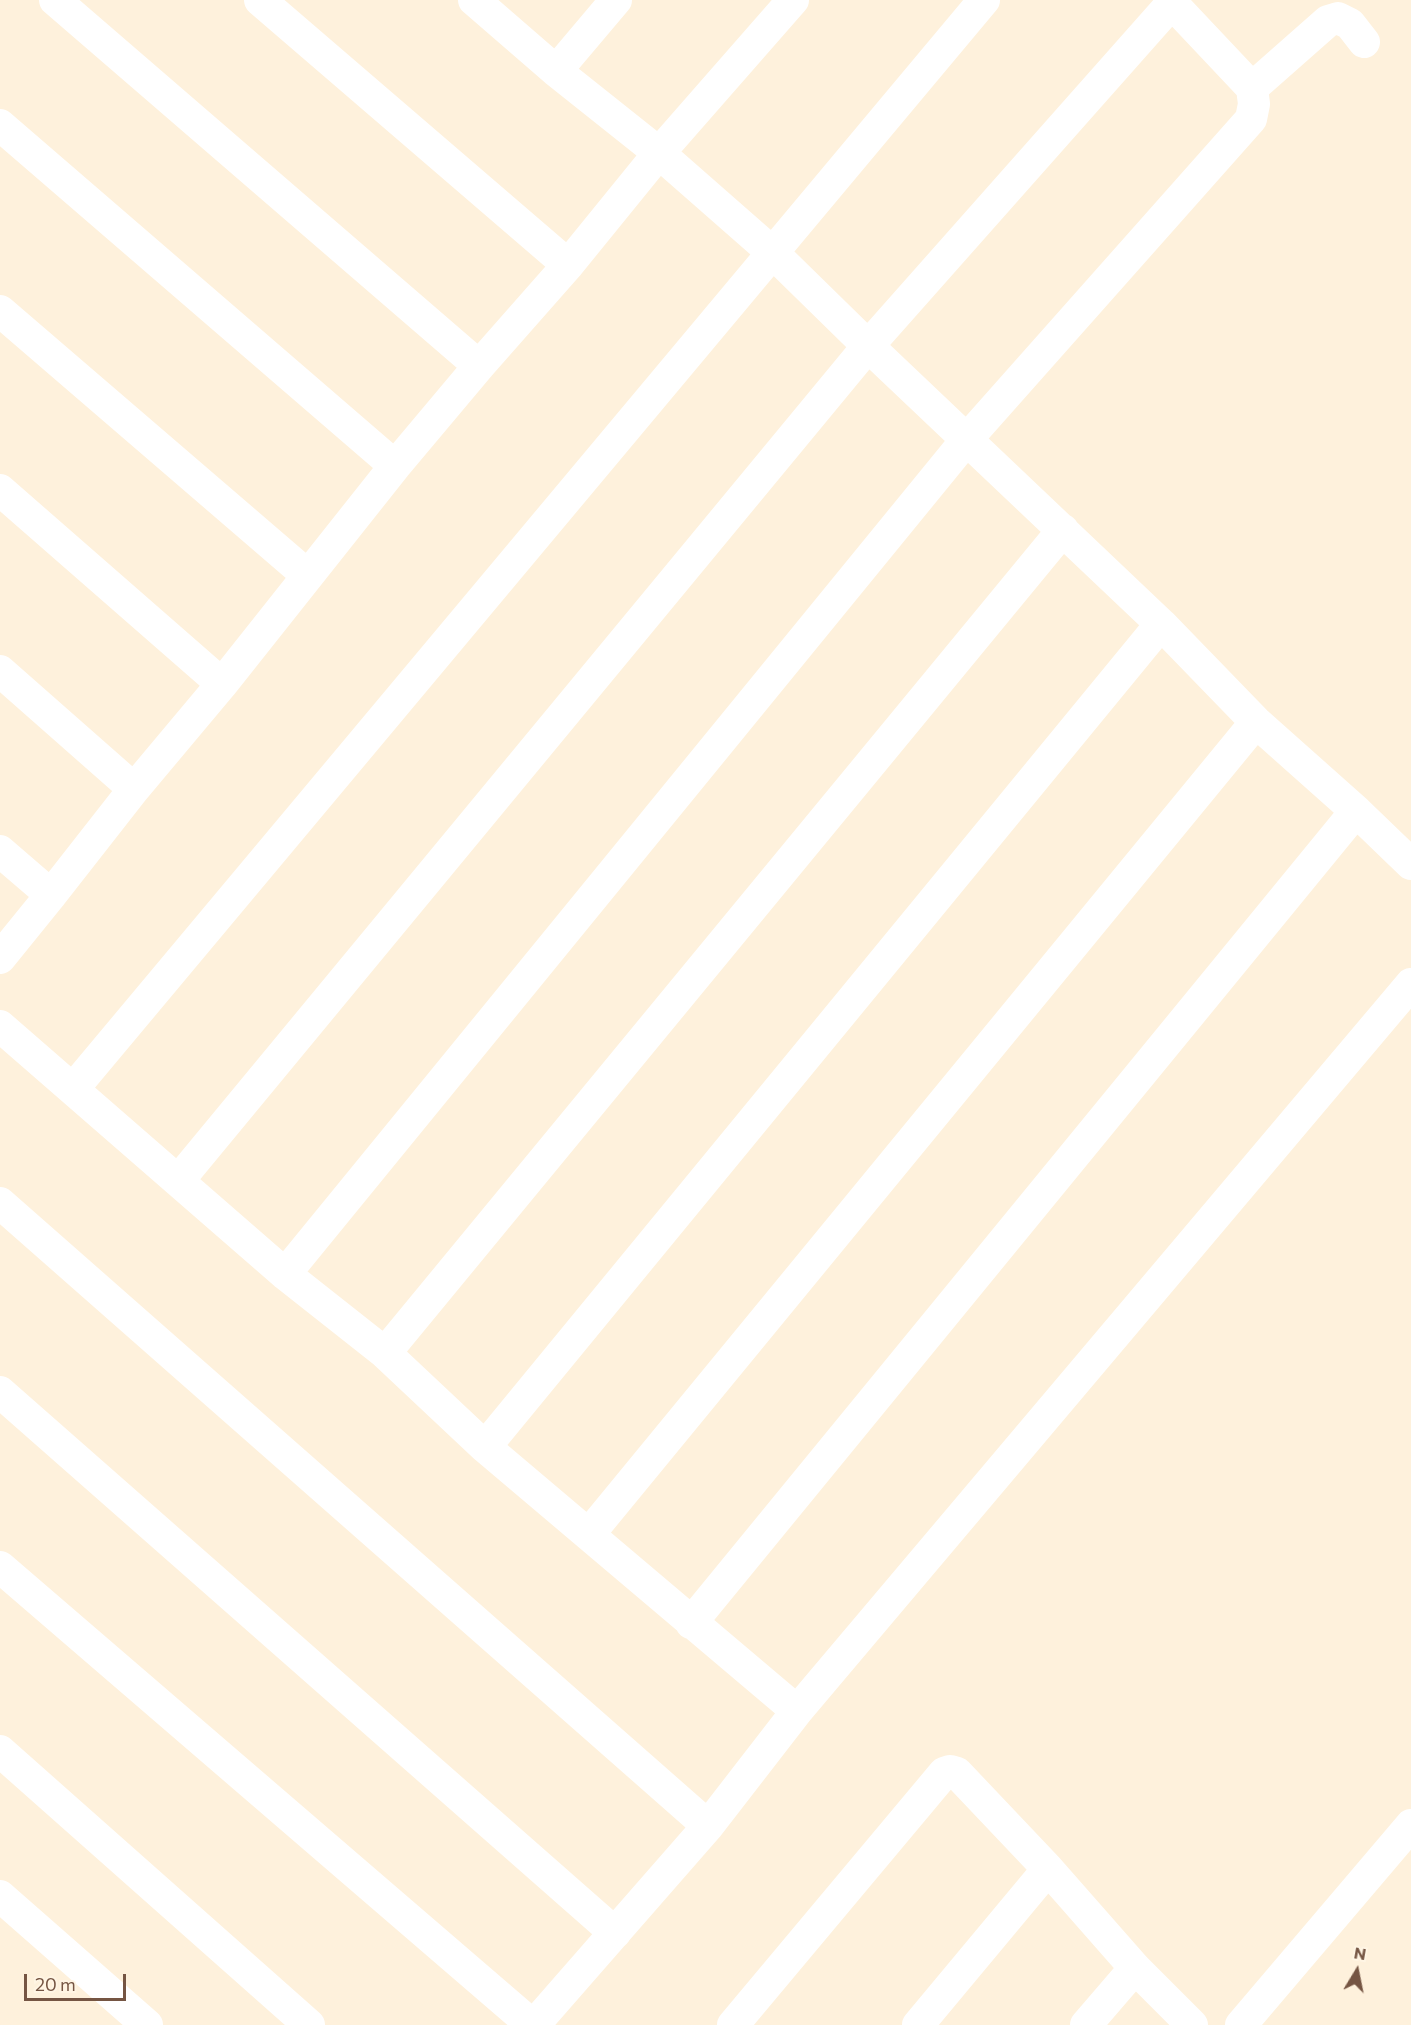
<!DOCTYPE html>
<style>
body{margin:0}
#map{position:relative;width:1411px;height:2025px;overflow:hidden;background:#fef1dc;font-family:Commissioner,sans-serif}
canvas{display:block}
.north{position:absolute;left:1327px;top:1941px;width:60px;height:60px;-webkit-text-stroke:4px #fff5e4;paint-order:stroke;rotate:10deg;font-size:16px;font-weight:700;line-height:24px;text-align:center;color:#755543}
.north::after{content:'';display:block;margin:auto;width:21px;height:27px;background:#755543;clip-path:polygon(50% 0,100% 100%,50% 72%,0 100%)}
.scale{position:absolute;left:24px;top:1974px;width:102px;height:27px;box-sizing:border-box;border:3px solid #755543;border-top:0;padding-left:8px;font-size:18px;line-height:21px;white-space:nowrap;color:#755543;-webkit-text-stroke:4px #fff5e4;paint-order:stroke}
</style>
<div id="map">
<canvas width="1411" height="2025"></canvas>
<div class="north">N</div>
<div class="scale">20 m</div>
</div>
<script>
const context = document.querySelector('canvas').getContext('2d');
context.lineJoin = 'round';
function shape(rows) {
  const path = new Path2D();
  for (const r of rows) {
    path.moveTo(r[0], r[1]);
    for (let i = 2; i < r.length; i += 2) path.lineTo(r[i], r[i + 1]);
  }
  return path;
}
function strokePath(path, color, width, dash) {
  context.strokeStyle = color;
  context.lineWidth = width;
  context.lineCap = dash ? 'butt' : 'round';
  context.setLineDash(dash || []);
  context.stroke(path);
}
strokePath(shape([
 [55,0,479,366],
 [260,0,568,265],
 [474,0,556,71,659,153,773,253,868,346,1161,624,1256,722,1356,811,1411,864],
 [556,71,616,0],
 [1252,88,1328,21,1338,18,1350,24,1364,42],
 [0,125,395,466],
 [0,311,307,575],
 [0,490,222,684],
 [0,671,134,789],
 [0,851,51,895],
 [0,958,51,895,134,789,222,684,395,466,479,366,568,265,659,153,793,0],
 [0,1026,285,1274,385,1353,485,1447,797,1711],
 [73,1089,984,0],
 [178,1181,868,346,1172,3],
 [0,1203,708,1826],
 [285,1274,967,439,1251,119,1254,104,1252,88,1169,0],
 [385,1353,1063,530],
 [0,1392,615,1933],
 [485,1447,1161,624],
 [589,1534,1256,722],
 [0,1567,532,2025],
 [691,1623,1356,811],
 [0,1751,309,2025],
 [0,1896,147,2025],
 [534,2025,708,1826,797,1711,1411,984],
 [733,2025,944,1773,950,1771,957,1773,1048,1869,1135,1968,1192,2025],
 [918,2025,1048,1869],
 [1086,2025,1135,1968],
 [1241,2025,1411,1825]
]), '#fff', 32);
</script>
